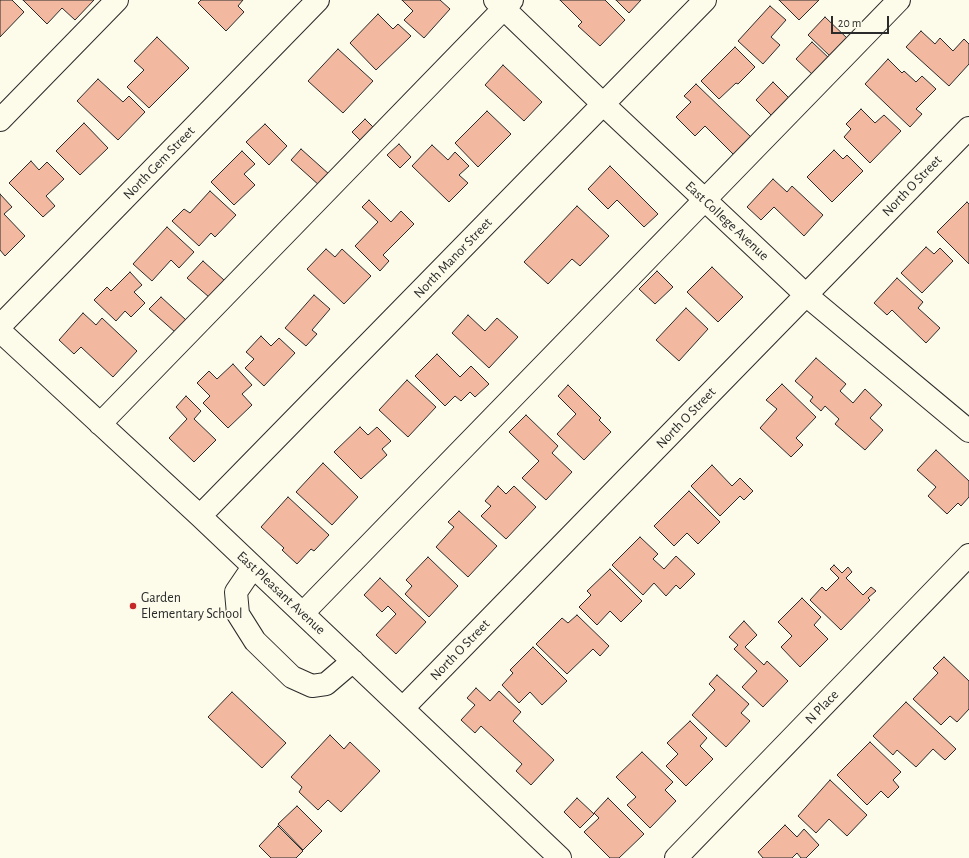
<!DOCTYPE html>
<style>
body{margin:0}
#map{position:relative;width:969px;height:858px;overflow:hidden;background:#fdfbea;font-family:"Alegreya Sans",sans-serif}
canvas{display:block}
.scale{position:absolute;left:831px;top:16px;width:58px;height:18px;box-sizing:border-box;border:2px solid #2b2b2b;border-top:0;padding-left:5px;font-size:12px;line-height:14px;white-space:nowrap;color:#2b2b2b;-webkit-text-stroke:3px #fdfbea;paint-order:stroke}
</style>
<div id="map">
<canvas width="969" height="858"></canvas>
<div class="scale">20 m</div>
</div>
<script>
const context = document.querySelector('canvas').getContext('2d');
context.lineJoin = 'round';
function fillPath(path, color) {
  context.fillStyle = color;
  context.fill(path, 'evenodd');
}
function shape(rows) {
  const path = new Path2D();
  for (const r of rows) {
    path.moveTo(r[0], r[1]);
    for (let i = 2; i < r.length; i += 2) path.lineTo(r[i], r[i + 1]);
  }
  return path;
}
function strokePath(path, color, width, dash) {
  context.strokeStyle = color;
  context.lineWidth = width;
  context.lineCap = dash ? 'butt' : 'round';
  context.setLineDash(dash || []);
  context.stroke(path);
}
function drawText(font, color, halo, rows, align = 'center') {
  context.font = font + ' "Alegreya Sans",sans-serif';
  context.lineWidth = 3;
  context.setLineDash([]);
  context.textBaseline = 'middle';
  context.strokeStyle = halo;
  context.fillStyle = color;
  for (const [text, x, y, turn = 0] of rows) {
    context.save();
    context.translate(x, y);
    context.rotate((+turn || 0) * Math.PI / 180);
    context.textAlign = isNaN(turn) ? turn : align;
    if (halo) context.strokeText(text, 0, 0);
    context.fillText(text, 0, 0);
    context.restore();
  }
}
const building = shape([
 [0,0,12,0,24,12,0,37,0,0],
 [23,0,94,0,75,20,62,8,47,24,23,0],
 [201,0,243,0,238,6,244,12,226,31,198,3,201,0],
 [402,0,440,0,450,9,424,38,404,20,413,11,402,0],
 [560,0,605,0,625,20,600,46,578,26,582,22,560,0],
 [616,0,641,0,629,13,616,0],
 [779,0,819,0,799,20,779,0],
 [770,6,786,20,771,37,780,45,763,64,738,41,770,6],
 [378,14,393,29,398,24,411,36,376,70,350,43,378,14],
 [825,17,848,39,831,57,808,35,825,17],
 [921,31,935,44,940,38,953,51,964,39,969,44,969,64,949,86,906,47,921,31],
 [157,37,189,68,149,108,127,87,144,70,134,61,157,37],
 [812,42,830,59,814,76,796,59,812,42],
 [735,47,755,67,738,84,736,83,719,99,701,81,735,47],
 [338,49,373,81,343,113,308,81,338,49],
 [888,59,902,73,904,71,916,82,922,76,936,89,916,109,922,114,910,127,865,84,888,59],
 [503,65,542,102,524,121,485,85,503,65],
 [98,79,123,102,129,96,145,112,118,140,77,101,98,79],
 [773,82,789,98,772,116,756,100,773,82],
 [696,84,752,138,735,156,705,126,695,136,676,117,691,102,684,96,696,84],
 [861,109,875,123,884,115,901,131,870,163,844,137,851,129,846,124,861,109],
 [487,111,511,134,478,167,455,143,487,111],
 [365,119,376,130,363,143,352,132,365,119],
 [84,123,108,148,80,175,56,151,84,123],
 [265,124,287,146,269,165,246,142,265,124],
 [399,144,411,157,400,168,387,155,399,144],
 [432,145,448,160,455,152,469,166,459,175,468,183,449,202,412,166,432,145],
 [301,149,330,175,320,186,291,160,301,149],
 [834,150,843,159,847,155,863,171,832,202,807,177,834,150],
 [242,151,255,164,244,174,255,185,234,205,211,182,242,151],
 [31,161,39,170,47,162,64,179,46,196,55,206,43,217,9,183,31,161],
 [610,166,658,214,644,227,617,200,608,209,588,189,610,166],
 [773,179,787,192,792,186,823,215,804,236,774,207,761,220,747,207,773,179],
 [210,191,236,215,215,237,211,233,199,246,172,221,184,209,190,213,210,191],
 [0,194,12,207,4,214,25,236,5,256,0,250,0,194],
 [369,200,391,222,401,211,414,224,383,255,389,261,380,271,355,246,378,222,362,207,369,200],
 [967,202,969,204,969,264,937,232,967,202],
 [577,206,609,236,580,266,572,259,548,284,524,262,577,206],
 [167,227,194,252,179,268,171,260,152,281,133,264,167,227],
 [926,247,934,254,940,248,953,261,922,293,901,273,926,247],
 [326,249,335,257,342,249,371,276,344,304,307,269,326,249],
 [203,261,224,280,209,297,187,278,203,261],
 [712,267,743,297,718,322,687,292,712,267],
 [657,271,673,287,655,304,639,289,657,271],
 [130,272,142,285,134,292,145,303,131,317,125,311,116,321,94,300,107,287,111,291,130,272],
 [897,278,923,302,918,308,940,328,926,343,892,310,887,315,874,303,897,278],
 [314,295,330,309,312,330,317,334,306,346,285,328,314,295],
 [161,297,186,320,175,332,149,309,161,297],
 [686,308,708,329,679,361,656,340,686,308],
 [83,313,96,325,102,318,137,351,113,377,81,347,74,354,59,340,83,313],
 [468,315,485,331,497,318,518,337,489,368,452,333,468,315],
 [261,336,271,346,279,338,295,353,264,386,245,368,254,359,246,352,261,336],
 [437,354,460,377,471,366,489,384,475,397,470,392,461,401,455,396,445,406,415,376,437,354],
 [816,358,846,384,840,391,853,403,865,389,882,405,870,418,883,430,865,450,835,424,839,419,825,406,821,411,810,401,813,397,795,381,816,358],
 [233,364,252,385,242,394,252,405,228,428,203,403,210,396,197,383,209,371,217,379,233,364],
 [407,380,436,407,408,437,379,410,407,380],
 [782,384,816,417,796,438,803,445,791,457,760,428,777,409,766,400,782,384],
 [568,385,601,418,599,420,611,432,584,460,557,434,576,414,558,396,568,385],
 [186,396,201,411,194,419,216,440,194,462,169,438,187,419,176,407,186,396],
 [526,415,558,446,552,453,572,472,546,500,522,478,539,461,509,432,526,415],
 [360,427,368,435,377,427,391,441,382,449,387,455,361,479,334,452,360,427],
 [936,450,969,481,969,497,961,506,958,503,947,514,928,496,936,487,917,470,936,450],
 [323,463,358,497,332,525,296,492,323,463],
 [712,465,732,486,740,478,753,491,744,500,740,496,720,516,691,486,712,465],
 [498,486,506,494,514,486,536,507,506,539,481,516,491,506,485,501,498,486],
 [689,491,720,522,698,544,687,533,674,546,654,526,689,491],
 [288,497,329,535,314,551,311,549,297,564,282,550,284,548,261,527,288,497],
 [459,511,497,546,468,577,436,547,454,527,448,522,459,511],
 [640,537,658,554,653,559,664,569,676,556,695,574,680,589,676,585,666,596,654,583,643,595,612,565,640,537],
 [428,557,458,586,429,617,405,594,412,586,406,580,428,557],
 [834,565,842,573,848,567,852,572,846,578,863,595,871,587,876,591,868,598,870,600,841,630,810,600,822,587,826,591,839,578,830,569,834,565],
 [610,569,642,601,621,622,610,611,597,625,579,607,591,595,587,591,610,569],
 [380,578,426,622,396,654,376,635,396,614,388,606,382,612,364,595,380,578],
 [802,598,821,617,814,625,828,639,800,667,781,647,792,636,778,622,802,598],
 [577,615,609,646,600,656,593,649,567,674,536,644,562,618,568,623,577,615],
 [744,621,757,635,745,647,764,665,767,661,788,681,763,707,742,687,757,671,734,649,738,645,729,637,744,621],
 [533,647,567,681,542,705,530,692,519,703,502,685,513,673,510,670,533,647],
 [944,657,969,681,969,709,957,722,950,716,941,725,913,699,938,673,933,668,944,657],
 [717,675,749,704,741,713,750,721,726,747,692,715,715,690,709,684,717,675],
 [476,688,490,701,499,691,521,712,513,721,554,760,531,785,516,771,522,764,481,726,475,733,461,720,475,705,467,698,476,688],
 [232,692,286,743,262,768,208,717,232,692],
 [906,702,956,749,945,760,933,749,916,767,897,750,893,755,873,736,906,702],
 [690,721,707,738,700,746,713,759,686,786,666,766,678,754,667,743,690,721],
 [330,735,344,749,350,742,380,771,341,812,328,800,318,810,299,792,302,787,291,777,330,735],
 [870,742,901,772,893,780,899,787,888,798,881,791,867,805,837,775,870,742],
 [642,752,673,782,665,790,676,801,650,828,627,805,636,797,616,777,642,752],
 [830,780,867,815,847,836,829,819,816,833,798,816,830,780],
 [577,798,594,814,580,828,564,812,577,798],
 [608,798,644,834,619,858,610,858,584,832,599,818,594,813,608,798],
 [297,806,322,831,303,850,278,824,297,806],
 [785,825,797,837,804,829,819,845,806,858,801,858,797,853,792,858,763,858,758,852,785,825],
 [278,826,303,851,296,858,271,858,259,846,278,826]
]);
fillPath(building, '#f2b8a0');
strokePath(building, '#2b2b2b', 1);
const minor = shape([
 [495,0,603,104,806,295,969,431],
 [0,120,117,0],
 [0,326,318,0],
 [0,331,200,516,560,858],
 [100,424,512,0],
 [200,516,705,0],
 [253,567,236,592,238,614,255,641,292,677,312,686,326,684,353,661],
 [303,613,899,0],
 [403,708,969,128],
 [676,858,969,555]
]);
strokePath(minor, '#2b2b2b', 24);
strokePath(minor, '#fdfbea', 22);
for (const [x, y, r, color] of [
 [133,606,4,"#c62828"]
]) {
  const dot = new Path2D();
  dot.arc(x, y, r, 0, 2 * Math.PI);
  context.fillStyle = color;
  context.fill(dot);
  strokePath(dot, '#fdfbea', 1.5);
}
drawText('14px', '#2b2b2b', '#fdfbea', [
 ["North Gem Street",159,163,-46],
 ["North O Street",912,186,-46],
 ["East College Avenue",727,221,43],
 ["North Manor Street",453,258,-46],
 ["North O Street",686,418,-46],
 ["East Pleasant Avenue",281,593,43],
 ["North O Street",460,650,-46],
 ["N Place",822,707,-46]
]);
drawText('14px', '#2b2b2b', '#fdfbea', [
 ["Garden",141,598],
 ["Elementary School",141,614]
], 'left');
</script>
